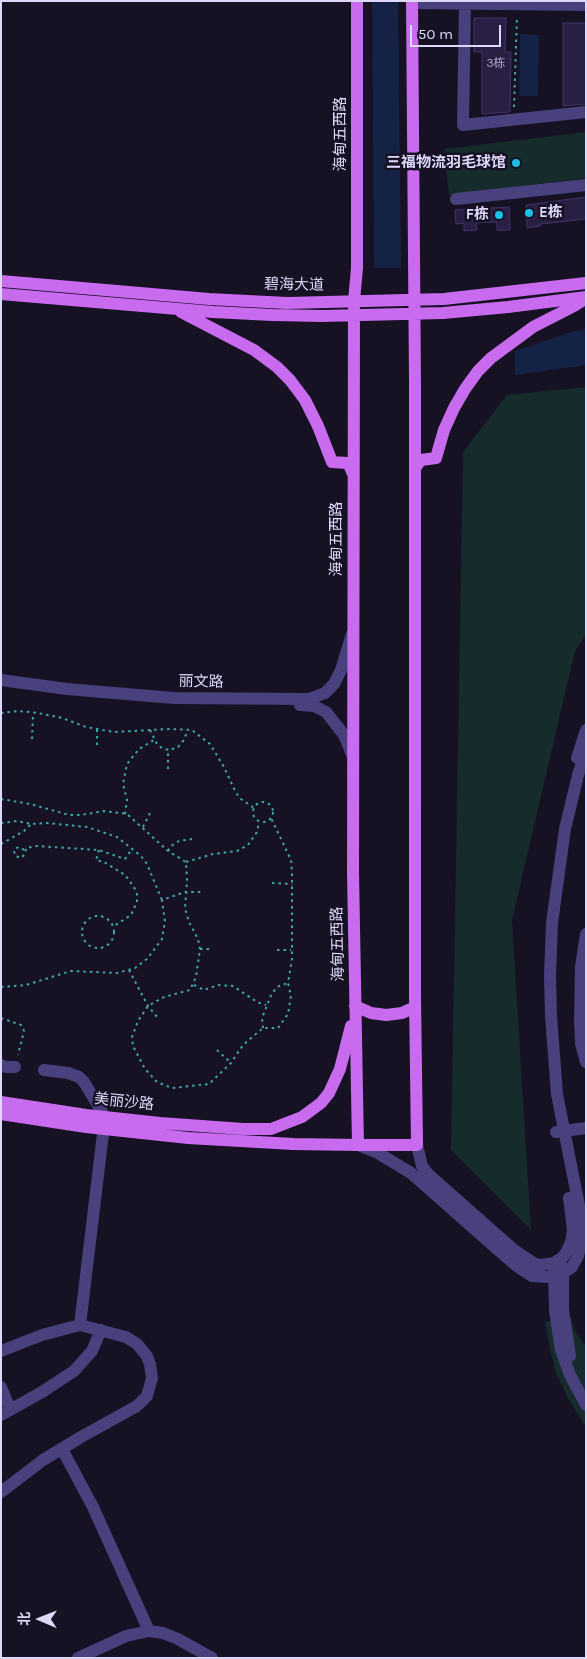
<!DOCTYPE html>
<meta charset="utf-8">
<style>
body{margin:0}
#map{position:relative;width:587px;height:1659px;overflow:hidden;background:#161123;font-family:Karla,"Noto Sans SC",sans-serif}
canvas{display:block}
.frame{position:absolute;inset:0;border:2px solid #ded8fb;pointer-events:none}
.north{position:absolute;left:15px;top:1594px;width:50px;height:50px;-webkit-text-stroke:4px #161123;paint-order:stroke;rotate:271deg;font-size:14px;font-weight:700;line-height:20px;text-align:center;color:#ded8fb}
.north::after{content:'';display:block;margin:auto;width:18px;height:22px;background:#ded8fb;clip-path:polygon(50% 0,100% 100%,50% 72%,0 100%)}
.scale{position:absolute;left:410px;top:25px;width:91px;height:22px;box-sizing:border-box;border:2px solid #ded8fb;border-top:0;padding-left:6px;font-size:15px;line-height:18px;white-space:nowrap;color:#ded8fb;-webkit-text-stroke:4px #161123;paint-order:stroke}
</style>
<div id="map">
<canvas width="587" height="1659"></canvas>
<div class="frame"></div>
<div class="north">北</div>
<div class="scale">50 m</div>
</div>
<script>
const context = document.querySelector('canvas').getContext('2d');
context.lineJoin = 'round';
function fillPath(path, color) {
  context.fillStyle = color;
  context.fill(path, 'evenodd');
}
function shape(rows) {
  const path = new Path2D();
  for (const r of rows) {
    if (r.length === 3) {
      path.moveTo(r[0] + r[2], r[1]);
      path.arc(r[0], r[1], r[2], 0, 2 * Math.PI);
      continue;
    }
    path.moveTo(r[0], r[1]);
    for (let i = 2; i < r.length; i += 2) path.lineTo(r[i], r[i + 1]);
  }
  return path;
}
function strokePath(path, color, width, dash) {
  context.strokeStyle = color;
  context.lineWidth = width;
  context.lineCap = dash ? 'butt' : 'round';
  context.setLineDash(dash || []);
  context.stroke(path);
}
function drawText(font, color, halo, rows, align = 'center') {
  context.font = font + ' Karla,"Noto Sans SC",sans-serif';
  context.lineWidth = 5;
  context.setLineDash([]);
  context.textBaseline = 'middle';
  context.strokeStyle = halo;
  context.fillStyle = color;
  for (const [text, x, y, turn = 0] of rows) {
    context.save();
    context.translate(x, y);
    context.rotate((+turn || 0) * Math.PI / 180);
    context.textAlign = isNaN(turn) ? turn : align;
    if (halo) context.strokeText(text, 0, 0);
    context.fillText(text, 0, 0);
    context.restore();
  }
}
fillPath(shape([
 [586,132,586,178,449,195,444,149],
 [586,387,586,634,575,651,512,920,531,1230,451,1150,463,452,507,395],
 [571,1317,574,1329,586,1347,586,1427,569,1400,556,1373,549,1344,545,1322]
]), '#152b2c');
fillPath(shape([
 [372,1,398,1,401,268,374,268],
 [520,34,539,35,538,96,519,96],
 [586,329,586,365,515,375,515,351,574,331]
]), '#142345');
const building = shape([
 [474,18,506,18,505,52,511,52,510,112,482,114,482,52,474,52,474,18],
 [563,23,586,23,586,104,563,106,563,23],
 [586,197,586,219,540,224,540,226,527,228,526,205,586,197],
 [509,207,510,230,497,230,497,222,476,223,477,230,464,231,464,223,456,224,455,210,509,207]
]);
fillPath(building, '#291f42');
strokePath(building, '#43346b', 1);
strokePath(shape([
 [514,107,517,17],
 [1,713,19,711,38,713,62,718,86,727,114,732,170,729,192,730,210,744,224,767,236,793,241,799,254,808],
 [150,730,157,744,163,749,170,750,178,747,184,740,188,729],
 [32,739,33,714],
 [97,745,97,730],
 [168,769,168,749],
 [1,791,1,794],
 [1,799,30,804,69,815,81,815,104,811,127,814,168,851,186,862,187,881,185,908,189,922,198,939,200,949,196,977,190,990,164,997,148,1006,138,1021,132,1037,133,1046,145,1069,157,1082,172,1088,209,1084,231,1063,243,1045,263,1028,278,1028,288,1014,291,996,288,983,292,959,292,872,291,860,271,818],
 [263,812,10],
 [125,814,127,800,123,784,127,764,139,749,154,740],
 [1,823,17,821,31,824,47,823,87,827,117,837,141,856,147,864,162,900],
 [143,827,151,811],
 [1,844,24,831,31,824],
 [24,850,20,847,16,848,14,851,15,856,21,858,25,854,26,848,37,846,99,850,125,859,132,849],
 [99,850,96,860,104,862,125,875,134,887,137,894,137,902,131,915,114,926],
 [168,851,171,846,179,841,192,839],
 [186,862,213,854,237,851,248,845,257,832,259,822],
 [272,883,292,884],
 [98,932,16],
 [200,949,209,949],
 [277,950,291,950],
 [129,970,148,1006,157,1017],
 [194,985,204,990,218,985,233,986,257,1002,266,1005],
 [1,987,26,985,71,971,117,973,135,968,147,959,162,939,165,921,162,900,185,892,202,892],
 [1,1018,21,1025,24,1031,18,1055],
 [263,1028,262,1018,272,993,279,986,288,983],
 [217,1050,231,1063]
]), '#3da8aa', 2, [2.5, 4]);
strokePath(shape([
 [412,3,586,5],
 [465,4,463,125,586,112],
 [456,199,586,185],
 [1,680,67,689,174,698,309,699,325,693,334,684,341,670,352,634],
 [300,705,314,706,326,712,344,735,353,757],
 [577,758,586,730],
 [586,934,581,967,580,1019,581,1044,586,1062],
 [1,1065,6,1067,15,1067],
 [44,1070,68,1073,79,1077,84,1082,105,1117,80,1325],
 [556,1132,586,1128],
 [358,1145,378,1153,411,1173,497,1249,518,1267,532,1276,548,1277,563,1273,572,1267,578,1256,581,1244,581,1216,557,1094,551,1016,550,976,552,923,565,829,578,775,586,751],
 [417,1145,422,1166,428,1174,514,1250,535,1264,542,1265,554,1263,563,1257,567,1251,571,1242,573,1230,569,1198],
 [563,1267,563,1310,570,1356],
 [554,1268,555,1311,561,1350,570,1375,586,1405],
 [1,1351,42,1335,80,1325,126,1337,137,1344,147,1356,150,1364,152,1378,147,1396,137,1406,81,1437,43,1460,1,1492],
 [1,1387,10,1409],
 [1,1415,42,1392,74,1371,92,1351,101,1330],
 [62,1449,93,1507,149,1631],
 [78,1658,126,1636,149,1631,163,1633,178,1639,212,1658]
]), '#48417d', 12);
strokePath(shape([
 [357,1,357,268,354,301,353,872,358,1145,417,1145,415,997,415,383,412,1],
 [1,281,209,299,287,303,444,299,586,283],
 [1,294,213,312,272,315,322,316,443,313,508,307,586,297],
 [181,312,254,350,277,367,290,380,305,400,318,426,332,462,347,463,350,467,353,474],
 [415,468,421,460,436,458,444,430,454,408,465,389,478,371,491,358,533,327,574,306,585,299],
 [355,1006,371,1013,386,1015,402,1013,415,1007],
 [1,1102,86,1115,160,1123,243,1129,271,1129,302,1117,321,1103,329,1093,340,1069,351,1026],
 [1,1114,86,1127,188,1138,293,1144,358,1145]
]), '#c86bee', 12);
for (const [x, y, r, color] of [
 [516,163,5,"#1ac0e5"],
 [529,213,5,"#1ac0e5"],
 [499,215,5,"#1ac0e5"]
]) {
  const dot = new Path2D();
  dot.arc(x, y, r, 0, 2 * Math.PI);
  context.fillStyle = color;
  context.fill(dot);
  strokePath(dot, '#161123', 2);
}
drawText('12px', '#b1aacd', null, [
 ["3栋",496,64]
]);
drawText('15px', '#ded8fb', '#161123', [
 ["海甸五西路",341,134,-90],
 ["碧海大道",294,285,1],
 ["海甸五西路",337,539,-90],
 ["丽文路",201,682,1],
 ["海甸五西路",338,944,-91],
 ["美丽沙路",124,1102,6]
]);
drawText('bold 15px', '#ded8fb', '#161123', [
 ["三福物流羽毛球馆",506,163],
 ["E栋",539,213,"left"],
 ["F栋",489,215]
], 'right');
</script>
